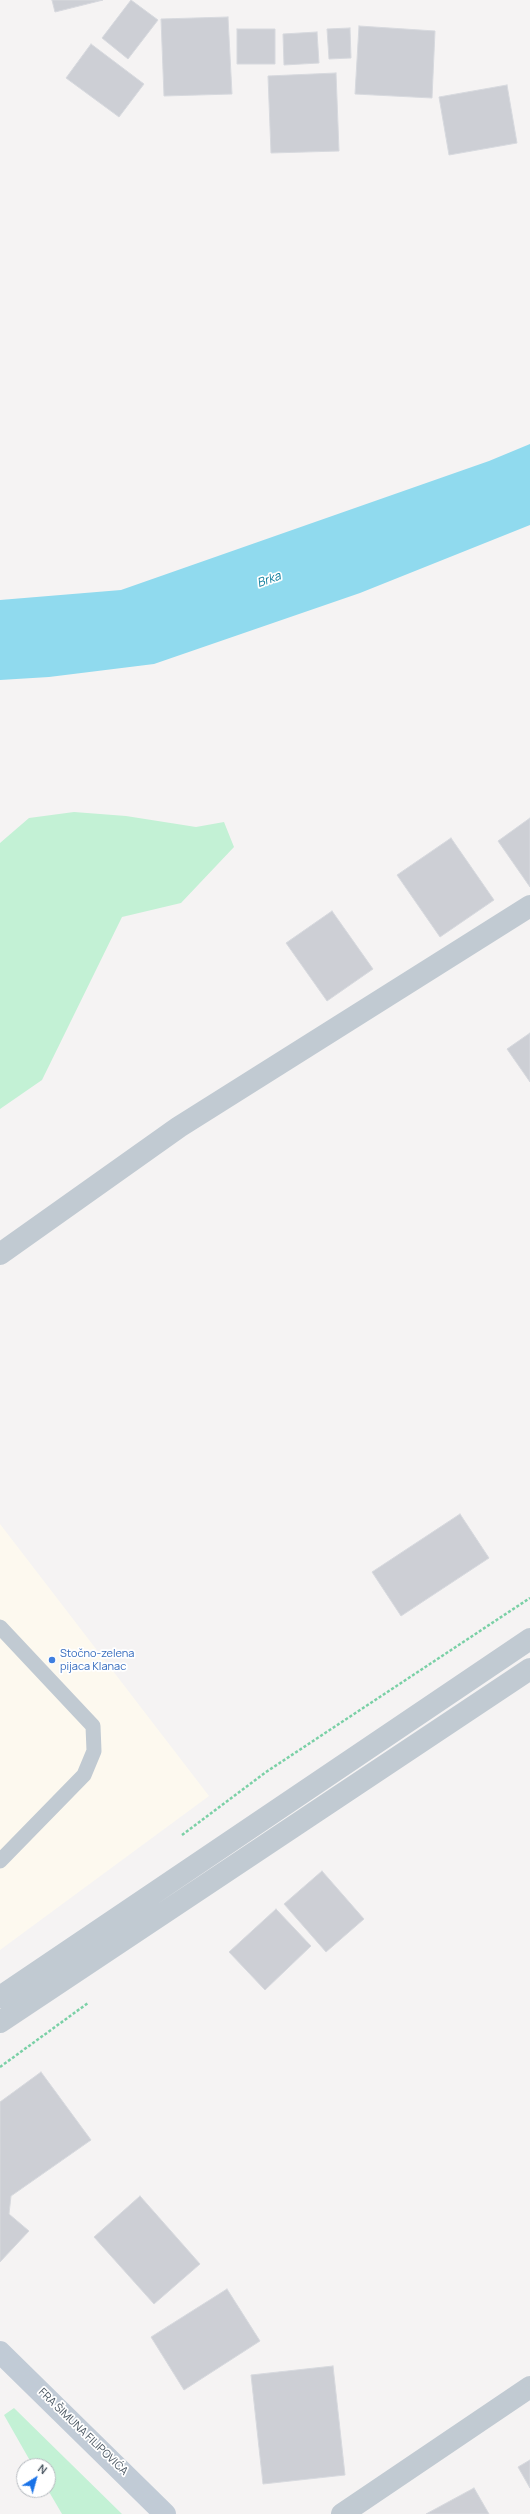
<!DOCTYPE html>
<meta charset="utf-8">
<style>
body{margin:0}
#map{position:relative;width:530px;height:2514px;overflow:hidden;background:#f5f3f3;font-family:Manrope,sans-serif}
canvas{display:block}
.north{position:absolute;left:16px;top:2458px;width:40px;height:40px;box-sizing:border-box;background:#fff;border:1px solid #b7bbc0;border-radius:50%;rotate:37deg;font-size:11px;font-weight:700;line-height:16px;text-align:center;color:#4a5661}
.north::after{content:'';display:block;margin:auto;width:14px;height:18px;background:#1a73e8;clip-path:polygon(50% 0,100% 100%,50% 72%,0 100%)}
</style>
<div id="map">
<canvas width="530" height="2514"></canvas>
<div class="north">N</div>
</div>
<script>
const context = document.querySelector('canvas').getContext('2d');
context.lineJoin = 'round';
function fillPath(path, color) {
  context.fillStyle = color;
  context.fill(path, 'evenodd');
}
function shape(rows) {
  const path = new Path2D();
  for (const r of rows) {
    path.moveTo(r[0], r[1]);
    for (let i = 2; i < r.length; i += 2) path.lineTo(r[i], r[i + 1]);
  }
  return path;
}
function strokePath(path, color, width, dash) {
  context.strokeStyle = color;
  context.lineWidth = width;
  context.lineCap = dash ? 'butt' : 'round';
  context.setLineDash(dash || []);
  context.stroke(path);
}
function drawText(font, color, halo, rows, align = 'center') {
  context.font = font + ' Manrope,sans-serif';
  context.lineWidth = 3.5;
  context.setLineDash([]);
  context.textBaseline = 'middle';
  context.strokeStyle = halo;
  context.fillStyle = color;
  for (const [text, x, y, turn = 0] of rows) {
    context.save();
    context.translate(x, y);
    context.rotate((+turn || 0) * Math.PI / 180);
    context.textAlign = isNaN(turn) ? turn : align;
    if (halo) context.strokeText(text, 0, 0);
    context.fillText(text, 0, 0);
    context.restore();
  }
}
fillPath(shape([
 [0,1524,209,1796,0,1950]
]), '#fdf9ef');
fillPath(shape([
 [74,812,126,816,196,827,224,822,234,847,181,903,122,917,42,1080,0,1109,0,843,29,818],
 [14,2408,122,2514,62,2514,48,2490,48,2466,33,2466,4,2415]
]), '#c3f1d5');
fillPath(shape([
 [530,444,530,525,360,593,154,664,49,677,0,680,0,600,121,590,489,461]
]), '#90daee');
const building = shape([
 [52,0,103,0,55,12,52,0],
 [131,0,158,20,128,59,102,38,131,0],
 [228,17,232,94,164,96,161,19,228,17],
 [359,26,435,31,432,98,355,94,359,26],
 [350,28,351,58,329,59,327,29,350,28],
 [237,29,275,29,275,64,237,64,237,29],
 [317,32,319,63,284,65,283,34,317,32],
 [91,44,144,84,119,117,66,78,91,44],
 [336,73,339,151,271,153,268,76,336,73],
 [507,85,517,143,449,155,439,97,507,85],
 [530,818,530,887,498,841,530,818],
 [451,838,494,900,440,937,397,875,451,838],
 [332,911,373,969,327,1001,286,943,332,911],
 [530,1033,530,1082,507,1049,530,1033],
 [460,1514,489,1558,401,1616,372,1572,460,1514],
 [322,1871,364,1919,326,1952,284,1904,322,1871],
 [276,1909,311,1946,265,1990,229,1952,276,1909],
 [41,2072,91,2140,11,2196,9,2214,29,2231,0,2262,0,2102,41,2072],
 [140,2196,200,2264,154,2304,94,2237,140,2196],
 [227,2289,260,2341,184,2390,151,2337,227,2289],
 [333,2366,345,2475,263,2484,251,2375,333,2366],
 [530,2460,530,2488,518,2467,530,2460],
 [474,2488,489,2514,426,2514,474,2488]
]);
fillPath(building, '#cdcfd5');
strokePath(building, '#d7d9de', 1);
strokePath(shape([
 [182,1835,266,1772,530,1598],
 [0,2067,88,2003]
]), '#7ad0a6', 2.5, [3, 2]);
strokePath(shape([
 [0,1627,93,1726,94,1751,84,1775,0,1861]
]), '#c1cad2', 15);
strokePath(shape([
 [0,1254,179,1127,530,906],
 [0,1997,530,1639],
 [0,2022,530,1669],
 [342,2514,530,2387]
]), '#c1cad2', 22);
strokePath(shape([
 [0,2352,165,2514]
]), '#c1cbd6', 22);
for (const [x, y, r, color] of [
 [52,1660,4,"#3f7fe0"]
]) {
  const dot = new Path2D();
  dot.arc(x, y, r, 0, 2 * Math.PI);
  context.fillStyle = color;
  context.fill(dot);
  strokePath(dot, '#fff', 1.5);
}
drawText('11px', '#366cbe', '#fff', [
 ["Stočno-zelena",60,1654],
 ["pijaca Klanac",60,1667]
], 'left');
drawText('11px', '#4a5661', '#fff', [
 ["FRA ŠIMUNA FILIPOVIĆA",83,2432,44]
]);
drawText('italic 12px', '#0c7c9b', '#fff', [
 ["Brka",269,580,-20]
]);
</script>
